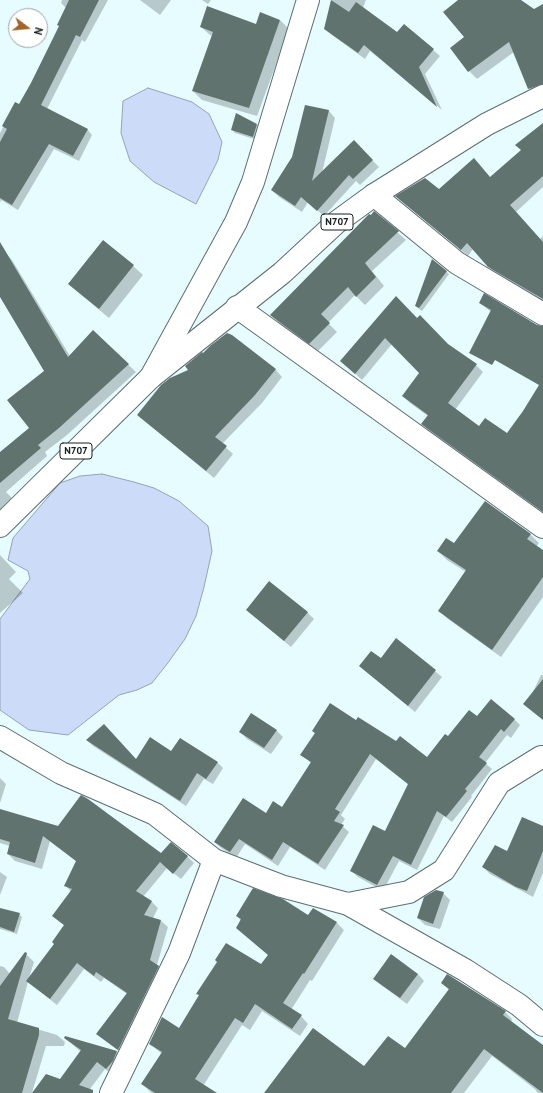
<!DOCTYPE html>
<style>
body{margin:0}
#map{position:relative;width:543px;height:1093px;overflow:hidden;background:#e7fcfe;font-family:"PT Sans",sans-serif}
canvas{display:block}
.north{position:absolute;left:8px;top:8px;width:40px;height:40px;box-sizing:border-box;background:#fff;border:1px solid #a2a5a5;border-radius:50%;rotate:106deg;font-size:11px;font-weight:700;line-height:16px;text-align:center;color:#161e1f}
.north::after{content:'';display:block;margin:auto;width:14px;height:18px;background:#a16429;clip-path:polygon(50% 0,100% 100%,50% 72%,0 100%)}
</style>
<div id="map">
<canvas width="543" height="1093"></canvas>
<div class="north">N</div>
</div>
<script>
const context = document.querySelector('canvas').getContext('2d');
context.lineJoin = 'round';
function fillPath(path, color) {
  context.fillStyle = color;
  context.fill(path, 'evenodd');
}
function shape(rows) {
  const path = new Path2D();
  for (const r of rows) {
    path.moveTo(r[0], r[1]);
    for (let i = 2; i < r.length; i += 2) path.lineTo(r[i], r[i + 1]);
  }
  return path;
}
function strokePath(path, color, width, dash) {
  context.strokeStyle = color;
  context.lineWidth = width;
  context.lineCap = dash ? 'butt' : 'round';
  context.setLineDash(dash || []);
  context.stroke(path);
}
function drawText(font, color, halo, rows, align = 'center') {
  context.font = font + ' "PT Sans",sans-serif';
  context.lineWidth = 3;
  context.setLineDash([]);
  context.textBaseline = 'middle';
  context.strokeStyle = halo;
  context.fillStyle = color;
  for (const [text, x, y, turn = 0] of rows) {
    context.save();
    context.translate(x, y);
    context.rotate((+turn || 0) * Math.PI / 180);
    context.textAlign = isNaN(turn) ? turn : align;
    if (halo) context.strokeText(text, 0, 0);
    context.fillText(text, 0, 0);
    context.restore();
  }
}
const water = shape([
 [148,88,192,102,209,114,222,142,218,160,196,204,154,182,130,161,121,133,123,101,148,88],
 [102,474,134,482,154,488,179,501,208,526,212,551,204,587,196,616,185,639,167,664,152,683,137,690,119,695,68,735,29,730,0,710,0,619,30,579,28,571,8,560,13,538,60,483,80,476,102,474]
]);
fillPath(water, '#cbdbf8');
strokePath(water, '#95a2b7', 1);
fillPath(shape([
 [62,0,108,0,85,42,82,40,47,109,87,129,92,135,79,161,54,149,18,210,1,200,0,203,0,133,15,104,19,106,60,27,66,8,61,3],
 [140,0,171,0,160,15],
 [202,0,211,0,208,4],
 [332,0,366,0,363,8,398,33,433,50,440,56,425,74,442,110,370,51,365,59,332,35,325,28],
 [460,0,519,0,534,10,543,5,543,94,537,97,529,89,514,52,477,79,469,71],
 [280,20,289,29,257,116,202,100,193,91,213,36,210,35,201,27,256,26],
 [306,106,329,111,335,118,322,173,354,142,379,167,360,185,356,181,324,216,308,202,302,212,279,197,272,190,293,157],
 [237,115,257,125,260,128,257,140,235,133,232,130],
 [543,125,543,187,516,212,540,239,543,236,543,301,495,273,473,249,468,256,403,202,439,190,490,178,522,150],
 [374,212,406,240,372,271,384,286,365,305,355,295,328,323,337,332,318,351,279,323,271,315],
 [5,252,12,260,70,356,93,331,136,372,67,435,45,452,47,456,6,492,12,498,0,510,0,453,30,428,45,371,0,295,0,255],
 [133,266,143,275,109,318,79,293,69,284],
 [446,271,449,274,422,311,419,309,416,306],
 [480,303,543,327,543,360,491,312],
 [417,319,448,345,476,365,483,372,455,410,479,428,508,434,543,385,543,512,429,431,423,424,428,416,410,403,403,396,420,373,392,344,362,380,342,361],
 [275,369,282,377,262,403,222,444,233,454,214,478,138,415],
 [530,534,539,543,536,547,543,552,543,597,501,657,448,619,440,611,466,572,447,560,438,551,454,544],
 [0,555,16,572,9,579,23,593,0,613],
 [247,610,307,612,314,619,291,647],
 [397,640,442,677,415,712,360,666,381,660],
 [541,675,543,675,543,719,530,698],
 [477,718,514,719,520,725,511,738,507,735,485,763,492,769,471,796,472,797,452,822,444,816,417,870,399,861,383,891,358,877,352,871,385,832,409,785,376,759,341,815,345,819,341,825,349,832,325,870,290,847,278,866,245,844,236,858,221,848,215,842,266,814,282,809,311,763,302,755,315,734,313,731,356,721,427,759,448,737],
 [276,730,283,737,271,754,247,739,240,732],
 [88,741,136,760,217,762,223,768,213,784,204,779,186,806,93,746],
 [0,778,6,784,0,803],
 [0,810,161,855,187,856,194,863,181,879,167,868,143,897,152,902,158,908,153,918,161,921,168,927,157,965,165,973,125,1056,97,1034,127,994,104,978,101,982,84,969,57,1005,28,982,17,1023,57,1035,65,1042,64,1046,46,1046,32,1093,0,1093,0,966,4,967,10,974,26,954,34,962,29,978,55,944,65,926,53,916,71,892,66,886,77,862,50,841,42,869,15,861,8,854,10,846,0,843],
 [543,827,543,873,533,897,490,874,483,867,508,853],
 [0,872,7,877,0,895],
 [443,893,450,900,440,929,425,925,418,918],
 [0,909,19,914,22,917,17,934,0,929],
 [313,909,337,923,344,930,312,981,310,980,291,1010,301,1016,308,1024,300,1036,262,1011,250,1030,242,1025,203,1086,215,1093,152,1093,150,1092,143,1084,162,1054,150,1044,179,1030,261,965,268,955,237,916,308,917],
 [418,974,424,981,407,1004,381,985,375,979],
 [442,983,505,1012,512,1019,511,1022,543,1046,543,1093,538,1093,536,1091,536,1090,492,1056,464,1093,265,1093,365,1068,405,1050,449,990],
 [65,1037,117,1052,125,1060,115,1076,105,1069,87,1093,33,1093,60,1080,81,1052,73,1045]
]), '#0003');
fillPath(shape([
 [69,0,99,0,80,37,76,35,41,105,88,129,73,156,49,144,12,205,0,198,0,142,7,129,2,126,15,102,19,104,31,83,59,26,57,25],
 [331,0,349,12,356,2,397,32,404,24,434,49,419,67,437,107,364,45,358,53,324,29],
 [458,0,521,0,534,9,543,4,543,84,528,89,509,42,468,72,450,48,464,37,443,12],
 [207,6,256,24,260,12,280,20,249,108,192,91,213,32,200,27],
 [305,105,329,110,312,181,354,140,373,160,353,179,349,175,317,211,301,197,295,206,271,190,292,157],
 [236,113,257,124,253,137,231,130],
 [543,123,543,176,510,205,543,242,543,299,488,267,467,243,461,250,395,196,425,178,439,189,474,158,490,177,521,150,515,145],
 [374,211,399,231,365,263,376,277,356,297,348,287,321,314,330,323,309,344,270,315,369,214,371,215],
 [103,240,134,265,99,309,68,284],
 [0,242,68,357,93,330,129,364,59,428,38,445,41,448,0,483,0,452,29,428,7,400,44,371,0,297],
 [432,259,447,271,419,308,415,306],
 [484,293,537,325,543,326,543,512,421,424,428,415,402,396,419,373,385,338,355,374,340,361,396,296,417,318,420,315,448,344,477,364,448,403,479,426,485,418,507,433,523,411,539,385,495,360,492,365,469,353,491,310,479,303],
 [227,333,232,335,276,369,255,395,215,437,227,446,206,471,137,415,161,385,170,378,188,370,185,366,202,352,203,353,210,346],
 [485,501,531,534,527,539,543,550,543,577,492,650,438,611,466,570,437,551,446,538,454,543],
 [269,581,308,612,284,641,246,610],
 [396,638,436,670,408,706,359,666,371,651,381,658],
 [543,679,543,720,523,704],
 [491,699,515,719,504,732,501,729,479,757,487,763,465,789,467,791,446,817,437,811,411,865,393,856,377,885,350,871,373,825,385,831,408,784,370,754,335,809,340,812,334,821,344,825,318,864,283,842,272,860,239,839,230,852,214,842,243,798,266,813,273,801,282,807,311,762,300,755,315,733,312,731,330,703,356,720,358,717,396,741,400,736,427,757,445,734,448,736,469,710,477,716],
 [251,713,277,730,264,748,239,732],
 [104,724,136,759,150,737,171,751,180,738,218,762,206,779,197,773,180,801,86,740],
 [81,795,88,799,161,853,171,842,188,856,173,874,160,862,136,891,152,901,144,915,161,920,150,960,159,966,118,1050,96,1034,127,993,96,972,94,976,77,963,50,999,26,981,54,944,52,942,64,925,52,916,72,889,64,886,76,861,43,836,35,863,7,854,10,842,0,839,0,809,58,826],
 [522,817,543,826,543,851,527,891,516,887,482,867,495,845,507,851],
 [253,888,283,899,308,915,313,908,337,922,304,974,303,973,283,1003,302,1015,292,1029,255,1004,243,1023,235,1018,195,1079,217,1093,155,1093,141,1084,162,1052,149,1044,162,1017,179,1028,199,995,196,994,217,962,215,960,226,943,261,964,268,955,236,928,241,919,236,916],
 [436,890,444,892,433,924,417,918,424,897],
 [0,908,20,913,14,932,0,927],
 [25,952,27,953,8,1019,39,1028,39,1035,22,1093,0,1093,0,986],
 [391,954,418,974,400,998,373,979],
 [447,974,506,1011,503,1015,543,1045,543,1093,484,1049,451,1093,264,1093,313,1028,364,1066,388,1036,405,1048,449,989,441,983],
 [65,1036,117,1051,113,1061,106,1069,97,1062,79,1085,93,1090,93,1093,32,1093,46,1074,60,1079,81,1050,64,1038]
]), '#61736e');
const minor = shape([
 [374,195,457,263,543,314],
 [237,307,543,527],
 [151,377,236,222,253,182,308,0],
 [0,737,61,773,155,814,214,860,281,886,348,904,409,892,444,870,499,783,541,757,543,758],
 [348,904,465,970,519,1005,543,1025],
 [111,1093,179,953,214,860]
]);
const highway = shape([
 [0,526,151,377,282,273,337,222,374,195,487,124,543,96]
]);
strokePath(minor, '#5c6f71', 24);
strokePath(highway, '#5c6f71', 24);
strokePath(minor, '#fff', 22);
strokePath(highway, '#fff', 22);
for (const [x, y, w] of [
 [337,222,32],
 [76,451,32]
]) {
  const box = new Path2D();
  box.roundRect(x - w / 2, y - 8, w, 16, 3);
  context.fillStyle = '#fff';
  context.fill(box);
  strokePath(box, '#161e1f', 1);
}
drawText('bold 10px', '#161e1f', null, [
 ["N707",337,222],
 ["N707",76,451]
]);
</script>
